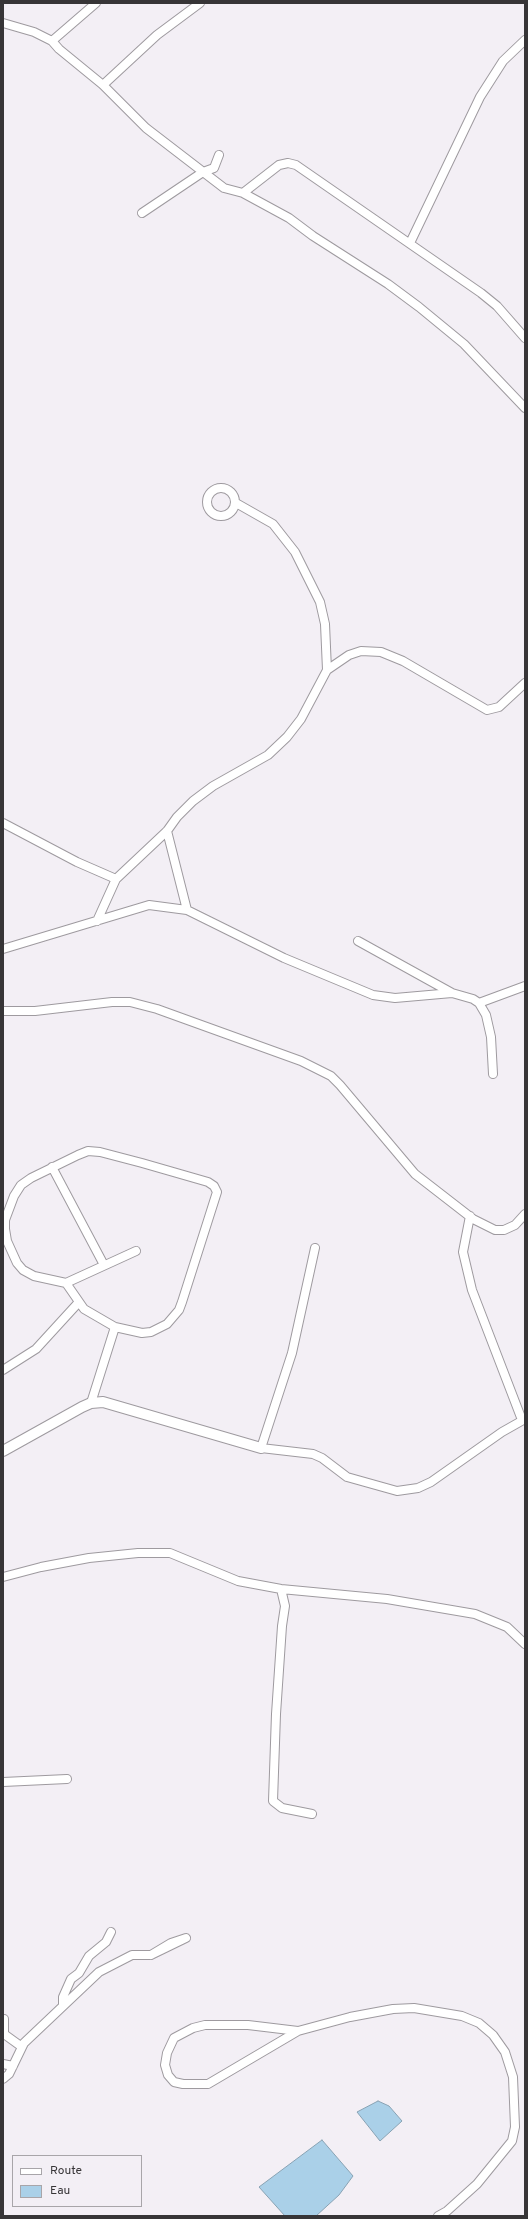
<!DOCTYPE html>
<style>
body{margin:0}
#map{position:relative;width:528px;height:2219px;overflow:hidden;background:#f3eff5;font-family:Overpass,sans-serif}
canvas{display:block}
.frame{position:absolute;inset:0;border:4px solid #373537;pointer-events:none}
.legend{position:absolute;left:12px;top:2155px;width:130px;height:52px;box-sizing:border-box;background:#f3eff5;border:1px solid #a8a5a9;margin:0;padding:5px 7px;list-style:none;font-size:12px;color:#373537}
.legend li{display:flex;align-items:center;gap:8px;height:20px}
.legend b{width:20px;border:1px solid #a8a5a9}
</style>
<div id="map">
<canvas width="528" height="2219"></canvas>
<div class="frame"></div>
<ul class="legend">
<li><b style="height:5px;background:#fff"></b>Route</li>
<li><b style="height:11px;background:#aad0e8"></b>Eau</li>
</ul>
</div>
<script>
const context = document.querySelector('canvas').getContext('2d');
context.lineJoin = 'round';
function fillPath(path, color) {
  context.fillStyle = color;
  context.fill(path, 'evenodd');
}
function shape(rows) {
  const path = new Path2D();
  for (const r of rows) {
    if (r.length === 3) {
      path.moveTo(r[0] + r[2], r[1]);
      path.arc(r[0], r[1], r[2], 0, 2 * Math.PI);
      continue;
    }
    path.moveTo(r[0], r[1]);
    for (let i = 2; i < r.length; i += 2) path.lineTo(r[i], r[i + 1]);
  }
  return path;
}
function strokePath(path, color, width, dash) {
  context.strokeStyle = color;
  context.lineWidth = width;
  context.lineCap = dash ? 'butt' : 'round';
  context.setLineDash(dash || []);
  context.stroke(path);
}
const water = shape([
 [378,2101,389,2106,402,2121,380,2141,357,2112,378,2101],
 [322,2140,353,2176,339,2195,316,2216,285,2216,259,2187,322,2140]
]);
fillPath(water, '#aad0e8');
strokePath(water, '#88a2b3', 1);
const minor = shape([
 [3,23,34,32,52,41,59,49,103,85,146,128,224,188,243,193,279,165,288,163,296,165,481,293,497,306,525,338],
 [52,41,96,3],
 [103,85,157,35,200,3],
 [243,193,289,218,313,236,388,284,419,307,464,344,525,408],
 [142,213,203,172,214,168,219,155],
 [410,243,480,97,503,61,525,40],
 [221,502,14],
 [327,670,349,655,361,651,381,652,403,661,487,710,499,707,525,683],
 [3,823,77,862,116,879],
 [167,831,187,910],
 [97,921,116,879,167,831,177,817,193,801,213,786,268,755,287,737,301,719,327,670,325,624,320,602,295,552,273,524,236,503],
 [358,941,452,993],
 [3,949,149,905,187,910,284,958,373,995,395,998,452,993,473,999,479,1003,486,1015,491,1037,493,1074],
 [479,1003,525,986],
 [3,1011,35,1011,112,1002,130,1002,157,1009,301,1061,331,1076,340,1085,415,1174,473,1219,495,1230,504,1230,515,1225,525,1214],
 [52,1167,104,1265],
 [470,1216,463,1252,472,1290,522,1420],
 [315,1248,292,1353,261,1448,313,1454,322,1458,347,1477,397,1491,418,1488,431,1482,502,1432,525,1419],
 [66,1283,84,1309,115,1327,142,1333,151,1332,167,1324,179,1310,182,1302,217,1192,214,1186,208,1182,142,1163,100,1152,88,1151,78,1155,31,1178,21,1185,14,1196,5,1220,5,1229,7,1241,17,1263,23,1270,34,1276,66,1283,136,1251],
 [3,1370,36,1349,79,1302],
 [91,1403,115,1327],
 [3,1577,41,1567,89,1558,138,1553,170,1553,238,1581,281,1589,387,1599,475,1614,507,1627,525,1644],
 [281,1589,285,1606,282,1626,276,1714,273,1801,282,1808,312,1814],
 [3,1782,67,1779],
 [63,2005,63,1997,71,1979,79,1973,89,1956,106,1942,111,1932],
 [4,2019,4,2034,22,2047],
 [298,2031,248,2025,205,2025,193,2028,174,2038,167,2053,165,2065,168,2075,174,2082,183,2084,208,2084,298,2031,350,2017,393,2009,414,2008,462,2016,479,2023,493,2035,505,2052,513,2077,515,2127,512,2141,477,2184,447,2211,438,2216],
 [3,2064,13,2066],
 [3,2079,9,2074,24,2043,99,1972,132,1955,151,1955,186,1938,171,1943,151,1955]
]);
const tertiary = shape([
 [3,1451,82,1407,91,1403,103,1402,261,1448]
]);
strokePath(minor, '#9e9a9f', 10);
strokePath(tertiary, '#9e9a9f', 12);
strokePath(minor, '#fff', 8);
strokePath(tertiary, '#fff', 10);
</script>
